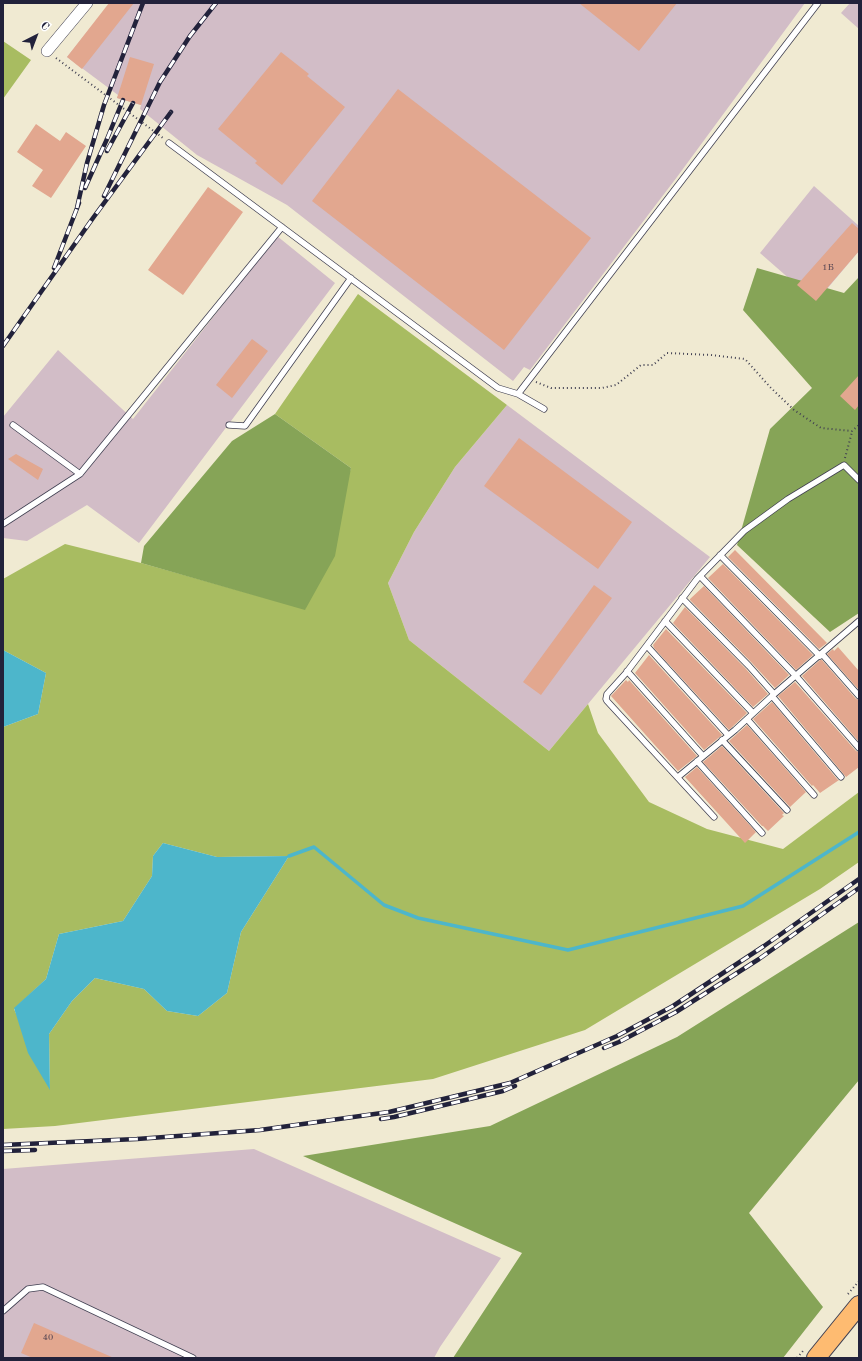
<!DOCTYPE html>
<meta charset="utf-8">
<style>
body{margin:0}
#map{position:relative;width:862px;height:1361px;overflow:hidden;background:#f0ead2;font-family:"Old Standard TT",serif}
canvas{display:block}
.frame{position:absolute;inset:0;border:4px solid #22223b;pointer-events:none}
.north{position:absolute;left:16px;top:16px;width:40px;height:40px;-webkit-text-stroke:3px #fff;paint-order:stroke;rotate:42deg;font-size:11px;font-weight:700;line-height:16px;text-align:center;color:#22223b}
.north::after{content:'';display:block;margin:auto;width:14px;height:18px;background:#22223b;clip-path:polygon(50% 0,100% 100%,50% 72%,0 100%)}
</style>
<div id="map">
<canvas width="862" height="1361"></canvas>
<div class="frame"></div>
<div class="north">С</div>
</div>
<script>
const context = document.querySelector('canvas').getContext('2d');
context.lineJoin = 'round';
function fillPath(path, color) {
  context.fillStyle = color;
  context.fill(path, 'evenodd');
}
function shape(rows) {
  const path = new Path2D();
  for (const r of rows) {
    path.moveTo(r[0], r[1]);
    for (let i = 2; i < r.length; i += 2) path.lineTo(r[i], r[i + 1]);
  }
  return path;
}
function strokePath(path, color, width, dash) {
  context.strokeStyle = color;
  context.lineWidth = width;
  context.lineCap = dash ? 'butt' : 'round';
  context.setLineDash(dash || []);
  context.stroke(path);
}
function drawText(font, color, halo, rows, align = 'center') {
  context.font = font + ' "Old Standard TT",serif';
  context.lineWidth = 4;
  context.setLineDash([]);
  context.textBaseline = 'middle';
  context.strokeStyle = halo;
  context.fillStyle = color;
  for (const [text, x, y, turn = 0] of rows) {
    context.save();
    context.translate(x, y);
    context.rotate((+turn || 0) * Math.PI / 180);
    context.textAlign = isNaN(turn) ? turn : align;
    if (halo) context.strokeText(text, 0, 0);
    context.fillText(text, 0, 0);
    context.restore();
  }
}
fillPath(shape([
 [110,3,805,3,677,177,530,370,524,367,513,381,287,205,197,155,140,109,141,105,117,98,118,95,67,57],
 [850,3,859,3,859,29,841,13],
 [814,186,859,226,859,251,816,302,760,253],
 [277,236,335,283,139,543,87,505,27,541,3,538,3,417,58,350,133,419],
 [507,405,710,557,549,751,409,640,388,583,414,532,455,467],
 [254,1149,501,1258,440,1347,434,1358,3,1358,3,1169]
]), '#d2bdc7');
fillPath(shape([
 [3,41,31,60,3,99],
 [358,294,507,405,455,467,414,532,388,583,409,640,549,751,588,704,598,733,649,802,707,829,783,849,859,792,859,862,820,889,585,1030,433,1079,55,1126,3,1129,3,727,38,714,46,673,3,650,3,579,65,544,141,563,305,609,351,468,275,414],
 [163,843,217,857,289,856,241,932,227,993,198,1016,167,1011,144,989,95,978,72,1001,49,1034,50,1089,14,1009,46,979,59,934,123,921,152,876,153,856]
]), '#a8bc61');
fillPath(shape([
 [757,268,844,293,859,277,859,613,830,632,737,545,770,429,812,388,743,310],
 [275,414,351,468,335,556,305,610,141,563,144,546,232,441],
 [859,922,859,1080,749,1213,823,1307,783,1358,453,1358,522,1253,303,1156,490,1126,677,1037]
]), '#86a457');
fillPath(shape([
 [3,650,46,673,38,714,3,727],
 [163,843,217,857,289,856,241,932,227,993,198,1016,167,1011,144,989,95,978,72,1001,49,1034,50,1090,28,1053,14,1008,46,979,59,934,123,921,152,876,153,856]
]), '#4db6cb');
strokePath(shape([
 [289,856,314,847,384,905,418,918,568,950,743,906,859,832]
]), '#4db6cb', 3.5);
fillPath(shape([
 [109,3,134,3,82,69,67,57],
 [579,3,677,3,639,51],
 [281,52,309,74,307,76,345,107,282,185,255,163,257,161,218,129],
 [130,57,154,64,141,105,117,98],
 [398,89,591,238,504,350,312,201],
 [36,124,60,141,66,132,86,146,51,198,32,186,43,170,17,152],
 [208,187,243,212,183,295,148,270],
 [852,223,859,229,859,251,816,301,797,285],
 [252,339,268,351,232,398,216,385],
 [859,375,859,405,855,410,840,396],
 [519,438,632,522,598,569,484,486],
 [16,454,43,469,38,480,8,459],
 [735,550,827,643,819,649,728,557],
 [723,564,813,655,796,670,708,578],
 [594,585,612,598,541,695,523,682],
 [704,586,789,675,775,688,752,663,690,600,690,599],
 [685,607,746,669,768,694,753,707,673,623],
 [666,629,747,713,729,730,654,648,653,645],
 [838,647,859,671,859,690,827,654,833,649,834,651],
 [649,655,722,735,704,750,635,673],
 [820,660,822,660,856,699,859,700,859,742,802,676],
 [626,680,628,682,629,680,697,756,678,771,611,696],
 [795,682,856,751,859,752,859,767,846,777,778,696],
 [772,702,838,780,839,780,820,793,813,785,812,786,753,719],
 [747,725,806,792,790,807,729,741],
 [722,746,784,813,782,815,784,816,768,831,763,826,762,826,703,762],
 [697,767,756,832,745,843,685,777],
 [34,1323,114,1358,33,1358,21,1353]
]), '#e2a78f');
const service = shape([
 [169,143,498,388,518,394,544,409],
 [518,394,818,3],
 [13,425,80,474,282,227],
 [229,425,245,426,351,278],
 [3,524,80,474],
 [720,555,820,656],
 [700,576,796,676,859,748],
 [682,598,749,666,774,694],
 [665,621,753,713],
 [647,646,728,735],
 [822,654,859,696],
 [627,671,703,756],
 [772,696,841,777],
 [747,719,814,795],
 [722,740,787,810],
 [697,761,762,833],
 [678,777,735,730,772,696,859,621],
 [714,817,607,701,606,699,607,694,626,673,697,579,744,531,788,499,844,465,859,480],
 [3,1311,28,1289,43,1287,193,1358]
]);
const minor = shape([
 [47,51,87,3]
]);
const trunk = shape([
 [816,1358,859,1305]
]);
strokePath(service, '#414052', 7);
strokePath(minor, '#414052', 12);
strokePath(trunk, '#414052', 20);
strokePath(shape([
 [56,58,163,138],
 [536,382,551,388,602,388,616,385,641,365,653,365,667,353,711,355,745,359,770,387,794,410,821,428,852,431,859,425],
 [845,458,852,432],
 [848,1294,859,1281],
 [797,1358,803,1351]
]), '#414052', 2, [1, 3]);
strokePath(service, '#fff', 5.5);
strokePath(minor, '#fff', 11);
strokePath(trunk, '#febb71', 18);
const rail = shape([
 [107,151,133,103],
 [85,188,107,139,123,100],
 [104,196,160,82,190,36,216,3],
 [77,208,87,163,104,105,143,3],
 [54,268,79,203],
 [3,346,93,218,171,112],
 [604,1048,619,1042,676,1012,759,959,859,888],
 [381,1119,394,1117,503,1091,515,1086],
 [3,1145,137,1139,260,1130,389,1112,510,1083,617,1036,673,1006,764,946,859,879],
 [3,1151,35,1150]
]);
strokePath(rail, '#22223b', 4.5);
strokePath(rail, '#fff', 3, [9]);
drawText('9px', '#524350', null, [
 ["1Б",828,268],
 ["40",48,1338]
]);
</script>
